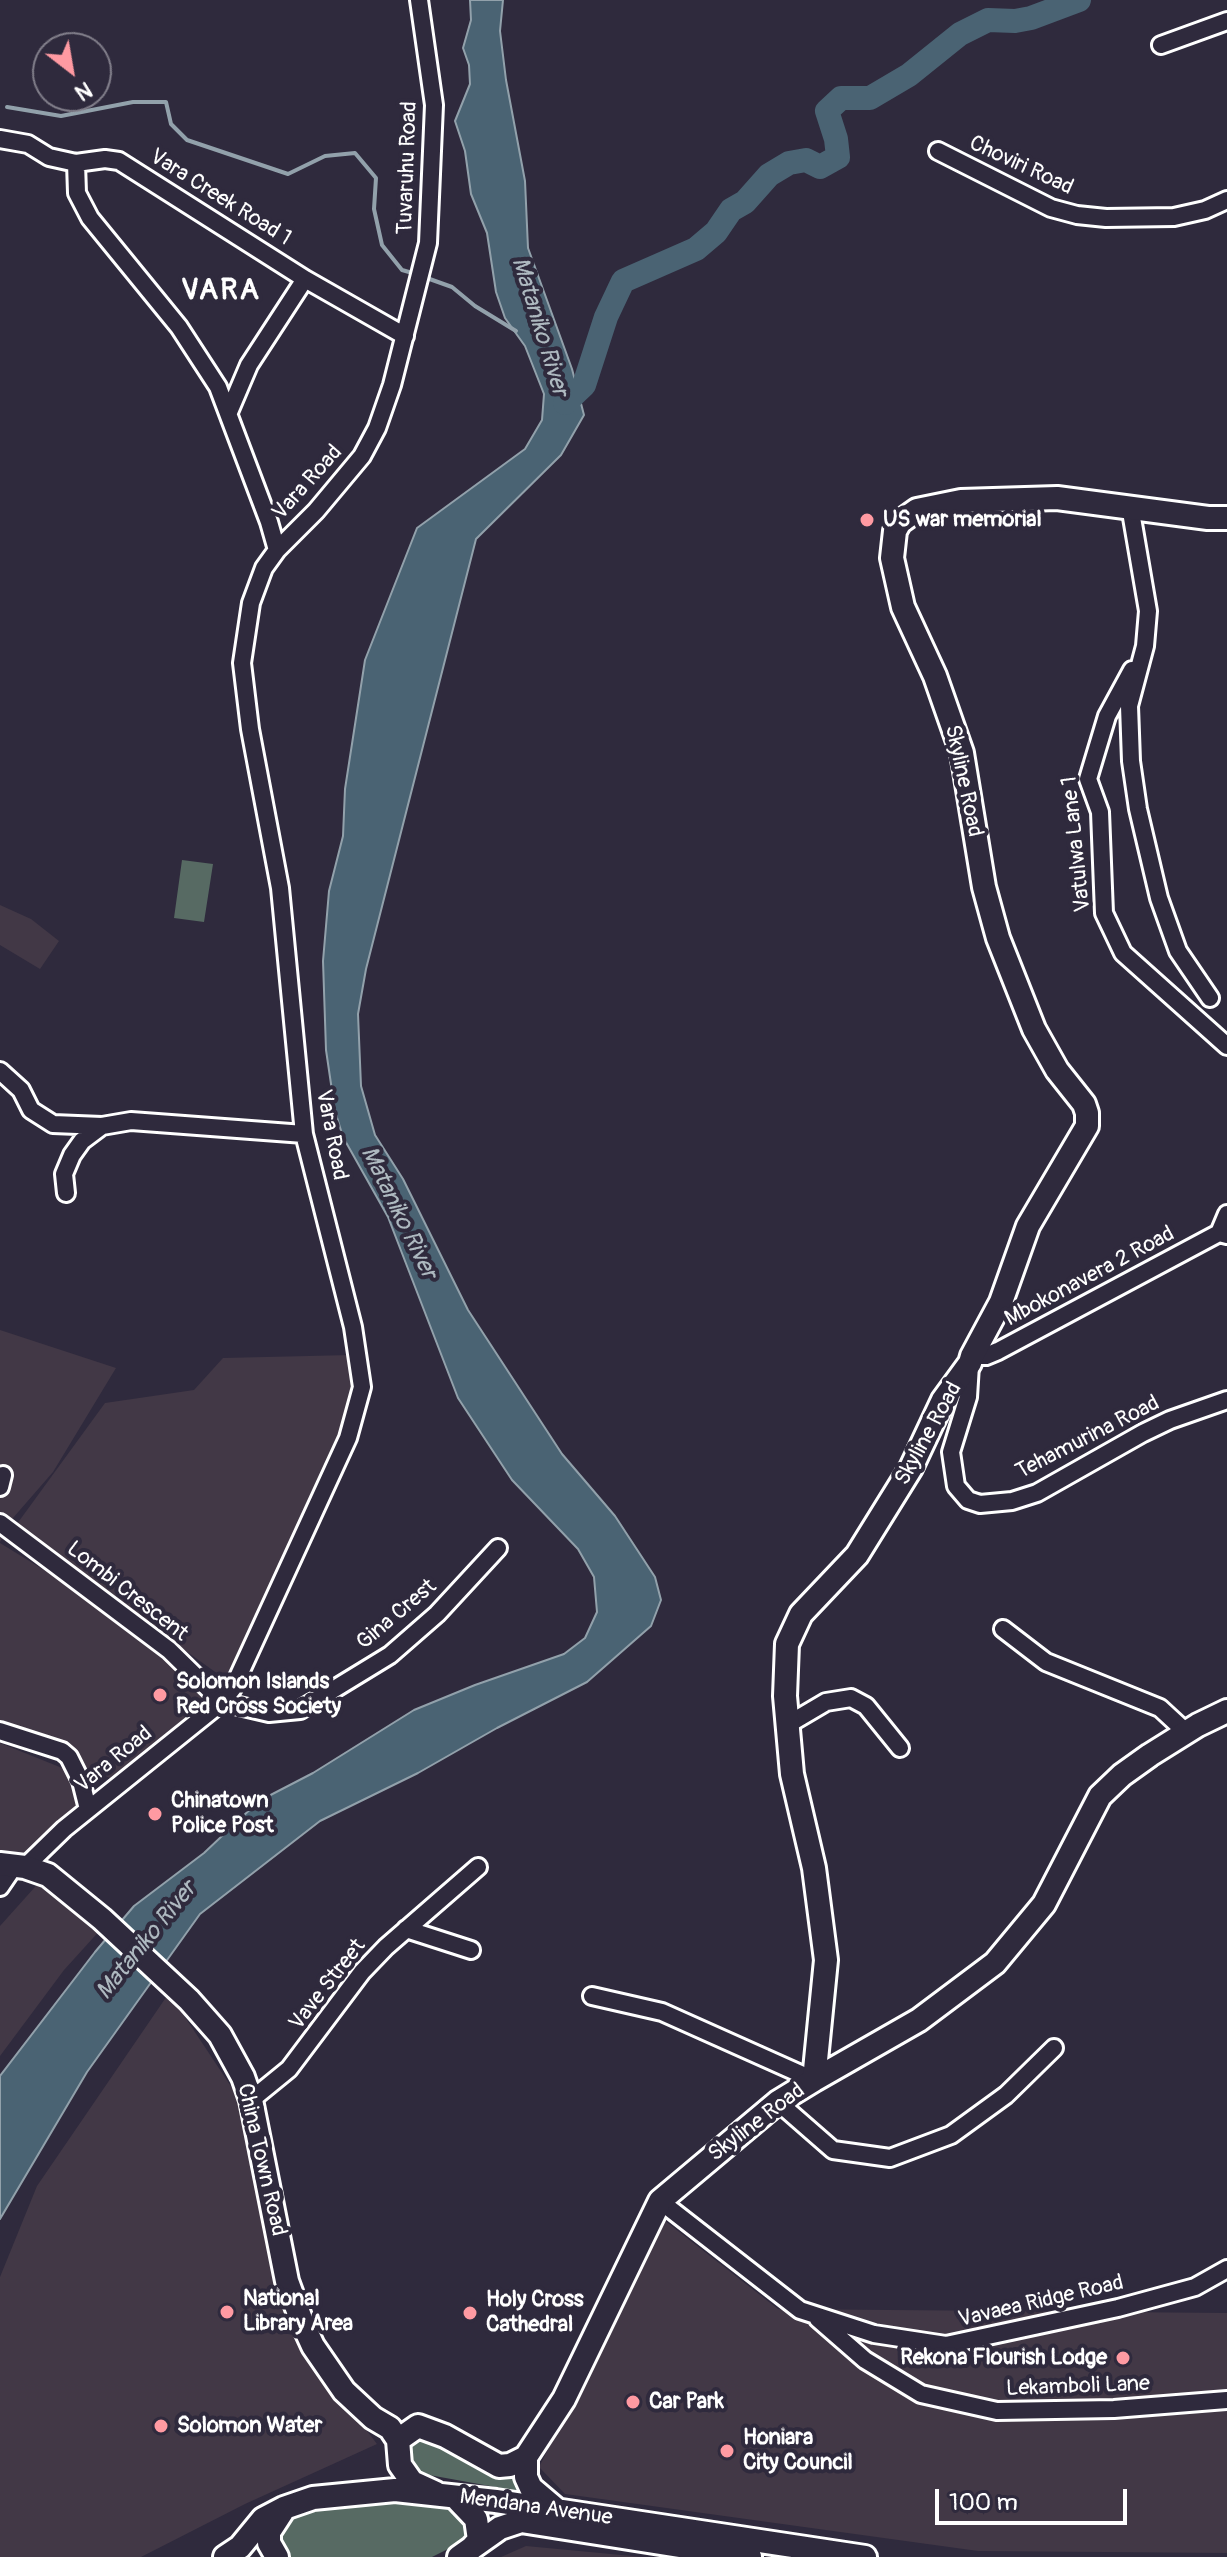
<!DOCTYPE html>
<style>
body{margin:0}
#map{position:relative;width:1227px;height:2557px;overflow:hidden;background:#2f2a3d;font-family:Pangolin,sans-serif}
canvas{display:block}
.north{position:absolute;left:32px;top:32px;width:80px;height:80px;box-sizing:border-box;background:#2f2a3d;border:2px solid #827f8b;border-radius:50%;rotate:149deg;font-size:22px;font-weight:700;line-height:32px;text-align:center;color:#fff}
.north::after{content:'';display:block;margin:auto;width:28px;height:36px;background:#ff9aa2;clip-path:polygon(50% 0,100% 100%,50% 72%,0 100%)}
.scale{position:absolute;left:935px;top:2489px;width:192px;height:36px;box-sizing:border-box;border:4px solid #fff;border-top:0;padding-left:10px;font-size:24px;line-height:28px;white-space:nowrap;color:#fff;-webkit-text-stroke:6px #2f2a3d;paint-order:stroke}
</style>
<div id="map">
<canvas width="1227" height="2557"></canvas>
<div class="north">N</div>
<div class="scale">100 m</div>
</div>
<script>
const context = document.querySelector('canvas').getContext('2d');
context.lineJoin = 'round';
function fillPath(path, color) {
  context.fillStyle = color;
  context.fill(path, 'evenodd');
}
function shape(rows) {
  const path = new Path2D();
  for (const r of rows) {
    path.moveTo(r[0], r[1]);
    for (let i = 2; i < r.length; i += 2) path.lineTo(r[i], r[i + 1]);
  }
  return path;
}
function strokePath(path, color, width, dash) {
  context.strokeStyle = color;
  context.lineWidth = width;
  context.lineCap = dash ? 'butt' : 'round';
  context.setLineDash(dash || []);
  context.stroke(path);
}
function drawText(font, color, halo, rows, align = 'center') {
  context.font = font + ' Pangolin,sans-serif';
  context.lineWidth = 8;
  context.setLineDash([]);
  context.textBaseline = 'middle';
  context.strokeStyle = halo;
  context.fillStyle = color;
  for (const [text, x, y, turn = 0] of rows) {
    context.save();
    context.translate(x, y);
    context.rotate((+turn || 0) * Math.PI / 180);
    context.textAlign = isNaN(turn) ? turn : align;
    if (halo) context.strokeText(text, 0, 0);
    context.fillText(text, 0, 0);
    context.restore();
  }
}
fillPath(shape([
 [0,905,31,919,59,941,40,969,0,945],
 [0,1330,116,1368,53,1472,13,1518,0,1542],
 [351,1355,351,1396,343,1437,225,1679,14,1528,105,1403,194,1390,223,1358],
 [0,1543,145,1632,213,1708,119,1782,0,1729],
 [0,1743,92,1780,89,1811,27,1863,0,1859],
 [43,1878,103,1927,64,1970,0,2056,0,1926],
 [169,1993,248,2112,275,2268,297,2339,377,2444,245,2504,141,2557,0,2557,0,2277,37,2186],
 [664,2220,778,2309,1227,2313,1227,2553,978,2551,565,2494,539,2467],
 [526,2546,632,2556,643,2557,501,2557]
]), '#423846');
fillPath(shape([
 [182,860,213,864,204,922,174,918],
 [413,2435,484,2462,528,2486,534,2494,407,2471,407,2439],
 [383,2498,454,2505,463,2512,469,2532,462,2542,432,2557,287,2557,281,2553,279,2526,288,2519,339,2503]
]), '#576a63');
const water = shape([
 [470,0,503,0,500,31,506,80,525,181,528,248,572,369,584,415,561,455,476,539,366,969,358,1014,361,1086,375,1135,403,1179,468,1310,562,1454,615,1516,655,1577,661,1600,651,1626,587,1682,497,1728,418,1773,320,1821,200,1914,87,2072,0,2219,0,2076,95,1952,134,1906,204,1853,259,1801,313,1773,414,1710,475,1685,564,1654,585,1638,597,1612,594,1577,578,1549,512,1480,458,1398,388,1217,343,1137,335,1111,326,1050,323,961,329,891,343,836,345,789,365,660,417,528,525,449,542,420,544,394,525,346,505,318,496,292,487,233,471,194,465,151,455,121,470,84,469,65,463,48,471,20,470,0]
]);
fillPath(water, '#4a6373');
strokePath(water, '#92a1ab', 2);
strokePath(shape([
 [7,107,61,116,133,102,166,102,171,124,187,140,288,174,325,156,355,153,376,178,374,209,382,245,402,270,416,274],
 [424,277,452,287,475,306,516,331]
]), '#92a1ab', 4);
strokePath(shape([
 [565,403,584,385,606,317,623,281,696,249,716,232,731,210,745,202,769,175,789,163,806,160,820,167,838,157,836,139,827,111,841,98,870,98,909,75,960,34,988,20,1015,21,1031,18,1079,0]
]), '#4a6373', 24);
const street = shape([
 [1161,45,1227,21],
 [0,139,28,144,49,157,76,163,105,159,119,161,305,279,405,336],
 [938,151,1051,208,1077,215,1106,218,1174,217,1205,210,1227,200],
 [76,163,77,193,90,218,179,327,218,387,269,522,277,550],
 [229,412,249,365,305,279],
 [1130,506,1148,611,1145,646,1129,706,1131,761,1138,809,1159,898,1178,951,1210,998],
 [1132,670,1107,716,1088,779,1100,812,1104,913,1123,953,1227,1046],
 [0,1071,21,1090,31,1110,53,1124,102,1126],
 [66,1193,64,1174,72,1155,82,1141,102,1126,131,1121,304,1134],
 [1219,1233,1227,1214],
 [972,1356,986,1356,998,1351,1219,1233,1227,1235],
 [970,1365,968,1397,951,1452,956,1486,968,1500,980,1504,1012,1501,1037,1493,1143,1433,1170,1420,1227,1400],
 [0,1487,3,1475],
 [0,1523,169,1650,222,1702,269,1713,300,1710,390,1655,437,1614,498,1548],
 [1003,1629,1046,1662,1160,1708,1186,1732],
 [787,1725,826,1702,851,1698,866,1706,900,1748],
 [0,1731,62,1751,69,1757,81,1781,88,1809],
 [25,1867,64,1829,222,1702,233,1688,348,1438,362,1387,353,1327,304,1134,280,888,250,729,242,663,251,603,264,568,277,550,316,511,362,456,377,428,392,385,428,243,434,105,419,0],
 [0,1887,15,1865],
 [406,1929,471,1950],
 [592,1996,662,2012,814,2080],
 [251,2100,289,2069,362,1972,386,1947,478,1867],
 [778,2102,833,2150,890,2158,951,2135,1006,2095,1054,2048],
 [660,2201,800,2310,874,2334,946,2345,1118,2308,1195,2287,1227,2269],
 [818,2319,865,2360,921,2394,997,2411,1114,2409,1227,2400]
]);
const secondary = shape([
 [0,1864,25,1867,48,1875,102,1919,189,2000,220,2035,243,2077,251,2100,287,2281,302,2322,313,2346,344,2391,373,2418,390,2428,398,2440,400,2465,412,2482,436,2493],
 [814,2080,919,2020,995,1963,1044,1904,1100,1796,1122,1775,1150,1755,1198,1725,1227,1711],
 [398,2440,418,2426,445,2436,499,2466,510,2465,526,2457,564,2399,660,2201,778,2102,814,2080,826,1960,814,1868,792,1774,785,1696,787,1644,801,1614,857,1555,911,1468,943,1400,970,1363,972,1356,1001,1302,1028,1226,1087,1126,1087,1113,1084,1104,1057,1070,1034,1029,998,938,984,887,962,753,935,676,903,607,892,558,895,531,900,522,917,510,961,501,1057,498,1208,518,1227,518],
 [526,2457,526,2477,531,2488,557,2510],
 [456,2498,476,2519,479,2540,469,2551],
 [225,2557,240,2547,263,2519,284,2508,313,2498,395,2490,496,2501,865,2557],
 [277,2557,269,2543,269,2532,282,2512],
 [459,2557,500,2528,521,2521,750,2557]
]);
strokePath(street, '#fff', 22);
strokePath(secondary, '#fff', 28);
strokePath(street, '#2f2a3d', 16);
strokePath(secondary, '#2f2a3d', 22);
for (const [x, y, r, color] of [
 [867,520,8,"#ff9aa2"],
 [160,1695,8,"#ff9aa2"],
 [155,1814,8,"#ff9aa2"],
 [227,2312,8,"#ff9aa2"],
 [470,2313,8,"#ff9aa2"],
 [1123,2358,8,"#ff9aa2"],
 [633,2402,8,"#ff9aa2"],
 [161,2426,8,"#ff9aa2"],
 [727,2451,8,"#ff9aa2"]
]) {
  const dot = new Path2D();
  dot.arc(x, y, r, 0, 2 * Math.PI);
  context.fillStyle = color;
  context.fill(dot);
  strokePath(dot, '#2f2a3d', 3);
}
drawText('22px', '#fff', '#2f2a3d', [
 ["Choviri Road",1021,166,25],
 ["Tuvaruhu Road",408,168,-88],
 ["Vara Creek Road 1",220,198,32],
 ["Vara Road",308,483,-48],
 ["Skyline Road",963,781,78],
 ["Vatulwa Lane 1",1077,844,-96],
 ["Vara Road",331,1135,79],
 ["Mbokonavera 2 Road",1090,1277,-28],
 ["Skyline Road",929,1434,-61],
 ["Tehamurina Road",1088,1438,-27],
 ["Lombi Crescent",127,1592,38],
 ["Gina Crest",397,1615,-40],
 ["Vara Road",114,1760,-39],
 ["Vave Street",328,1985,-52],
 ["Skyline Road",757,2123,-37],
 ["China Town Road",261,2160,77],
 ["Vavaea Ridge Road",1041,2302,-13],
 ["Lekamboli Lane",1078,2387,-2],
 ["Mendana Avenue",536,2508,8]
]);
drawText('bold 22px', '#fff', '#2f2a3d', [
 ["US war memorial",883,520],
 ["Solomon Islands",176,1682],
 ["Red Cross Society",176,1707],
 ["Chinatown",171,1801],
 ["Police Post",171,1826],
 ["National",243,2299],
 ["Library Area",243,2324],
 ["Holy Cross",486,2300],
 ["Cathedral",486,2325],
 ["Rekona Flourish Lodge",1107,2358,"right"],
 ["Car Park",649,2402],
 ["Solomon Water",177,2426],
 ["Honiara",743,2438],
 ["City Council",743,2463]
], 'left');
drawText('italic 24px', '#aeb9c0', '#2f2a3d', [
 ["Mataniko River",539,327,73],
 ["Mataniko River",398,1213,64],
 ["Mataniko River",147,1941,-51]
]);
context.letterSpacing = '2px';
drawText('bold 30px', '#fff', '#2f2a3d', [
 ["VARA",221,291]
]);
context.letterSpacing = '0px';
</script>
